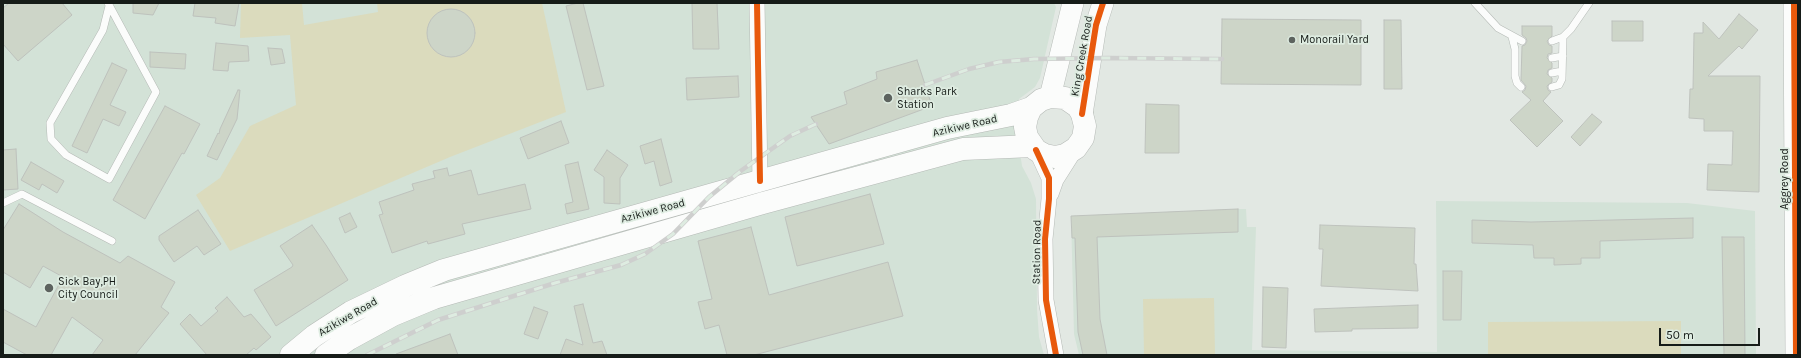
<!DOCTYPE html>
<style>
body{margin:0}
#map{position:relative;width:1801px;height:358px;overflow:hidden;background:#e2e8e3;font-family:Karla,sans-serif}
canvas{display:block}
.frame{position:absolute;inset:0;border:4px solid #161c18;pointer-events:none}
.scale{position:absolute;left:1659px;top:328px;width:101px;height:18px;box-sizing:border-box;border:2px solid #161c18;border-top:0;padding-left:5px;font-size:12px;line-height:14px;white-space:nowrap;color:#161c18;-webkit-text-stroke:3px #deece1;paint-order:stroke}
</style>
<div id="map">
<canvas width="1801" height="358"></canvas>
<div class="frame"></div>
<div class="scale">50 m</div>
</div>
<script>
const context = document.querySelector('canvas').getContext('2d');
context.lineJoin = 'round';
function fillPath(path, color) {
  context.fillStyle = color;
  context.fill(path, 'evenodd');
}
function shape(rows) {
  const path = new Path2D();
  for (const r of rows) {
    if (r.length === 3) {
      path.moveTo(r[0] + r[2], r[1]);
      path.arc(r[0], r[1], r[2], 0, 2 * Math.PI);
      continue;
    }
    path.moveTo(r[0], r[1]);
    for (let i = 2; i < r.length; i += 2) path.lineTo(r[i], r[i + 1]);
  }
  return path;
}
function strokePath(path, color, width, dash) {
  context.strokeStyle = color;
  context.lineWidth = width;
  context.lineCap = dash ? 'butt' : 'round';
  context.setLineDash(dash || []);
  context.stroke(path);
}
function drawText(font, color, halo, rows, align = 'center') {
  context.font = font + ' Karla,sans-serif';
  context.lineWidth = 3.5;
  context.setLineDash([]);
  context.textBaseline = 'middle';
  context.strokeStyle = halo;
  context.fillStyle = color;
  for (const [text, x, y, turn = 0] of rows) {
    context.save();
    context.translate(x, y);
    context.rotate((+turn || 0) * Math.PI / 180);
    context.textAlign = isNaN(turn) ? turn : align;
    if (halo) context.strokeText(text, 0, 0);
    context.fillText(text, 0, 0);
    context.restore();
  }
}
fillPath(shape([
 [3,3,1054,3,1056,7,1040,78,1035,87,1019,99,1016,124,1022,166,1031,183,1036,199,1037,309,1039,337,1044,355,3,355],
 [1436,201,1687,203,1755,211,1756,355,1079,355,1074,334,1071,216,1238,209,1246,209,1247,227,1256,227,1252,350,1437,352]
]), '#d3e2d7');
fillPath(shape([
 [241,3,302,3,304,25,378,12,377,3,542,3,566,112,450,157,230,251,196,195,220,178,250,126,296,105,290,35,240,38],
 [1214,298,1215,355,1144,355,1143,299],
 [1681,321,1681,355,1488,355,1488,322]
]), '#dbdbbd');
const building = shape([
 [9,3,62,3,72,15,18,61,3,44,3,8,9,3],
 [133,3,159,3,153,15,133,13,133,3],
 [195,3,239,3,235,26,215,23,216,18,193,16,195,3],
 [578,3,583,3,604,86,587,90,566,6,578,3],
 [692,3,717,3,719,49,693,49,692,3],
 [451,33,24],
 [1739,14,1758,30,1742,49,1739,46,1708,76,1760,76,1759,192,1707,190,1708,164,1732,165,1733,131,1704,131,1704,119,1689,118,1690,89,1693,89,1694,33,1703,33,1703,22,1719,39,1739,14],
 [1222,19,1361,20,1361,85,1221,84,1222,19],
 [1384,20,1401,20,1402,89,1384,89,1384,20],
 [1612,21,1643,21,1643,41,1612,41,1612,21],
 [1522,26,1552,26,1552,36,1547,41,1549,45,1552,46,1552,53,1548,54,1547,58,1552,63,1552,68,1548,70,1547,74,1552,78,1552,82,1547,86,1548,90,1551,92,1543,101,1563,121,1537,147,1510,120,1531,100,1522,92,1525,90,1526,86,1521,80,1522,46,1525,45,1527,41,1526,38,1522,35,1522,26],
 [216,43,248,46,249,61,229,62,228,71,213,70,216,43],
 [268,48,282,49,285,63,271,65,268,48],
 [150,52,186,54,185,69,150,67,150,52],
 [917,60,932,106,829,144,811,117,847,104,844,92,877,79,876,72,917,60],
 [112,63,127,70,110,105,126,112,119,126,103,119,87,153,72,146,112,63],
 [738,76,739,97,687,100,686,78,738,76],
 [238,90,240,90,237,119,217,160,207,156,218,133,219,134,220,129,238,90],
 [1146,104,1179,105,1179,153,1145,153,1146,104],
 [165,106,200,124,184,154,182,153,145,219,113,200,165,106],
 [1592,114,1602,122,1580,146,1571,137,1592,114],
 [561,121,569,143,528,159,520,138,561,121],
 [661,139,672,182,660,186,654,161,645,164,640,146,661,139],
 [16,149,18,189,3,190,3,150,16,149],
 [607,150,628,165,620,178,620,204,604,203,604,177,594,170,607,150],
 [31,162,64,181,57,193,42,184,39,190,21,180,31,162],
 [578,162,589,209,567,214,565,204,573,202,565,165,578,162],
 [447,168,449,176,471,170,478,195,525,184,531,209,462,224,465,234,428,244,427,241,392,253,379,215,383,214,379,202,414,190,412,184,435,178,433,171,447,168],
 [870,194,884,244,797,266,785,217,870,194],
 [19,204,63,232,120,263,128,256,175,282,161,307,169,313,135,355,92,355,103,340,72,317,51,355,27,355,3,342,3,309,36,327,63,277,43,266,30,288,3,272,3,230,19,204],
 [1238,209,1238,232,1097,237,1100,319,1107,355,1083,355,1078,332,1075,238,1072,238,1071,216,1238,209],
 [198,210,221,244,204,255,197,246,174,262,159,240,159,236,198,210],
 [350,213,357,227,345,233,339,218,350,213],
 [1693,218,1693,238,1600,241,1600,258,1581,258,1581,264,1554,265,1554,258,1534,258,1533,245,1472,243,1472,220,1531,222,1693,218],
 [312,225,326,245,348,280,276,326,254,290,292,267,293,265,280,246,312,225],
 [1320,225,1415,228,1414,264,1416,264,1418,291,1321,286,1323,249,1319,249,1320,225],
 [751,227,769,295,888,262,903,316,754,355,727,355,719,325,705,329,698,302,712,299,698,241,751,227],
 [1722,237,1744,237,1745,355,1724,355,1722,237],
 [1443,271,1462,271,1461,320,1443,320,1443,271],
 [1263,287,1288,288,1286,348,1262,347,1263,287],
 [227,297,244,317,251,314,271,337,256,350,254,348,246,355,207,355,180,324,190,314,201,326,218,311,215,308,227,297],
 [583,304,593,343,602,341,607,355,560,355,566,339,583,345,574,306,583,304],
 [1418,305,1418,328,1352,329,1352,331,1315,332,1314,309,1418,305],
 [534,307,548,312,538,339,524,334,534,307],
 [450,334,458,355,397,355,396,354,450,334]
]);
fillPath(building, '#cdd5c8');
strokePath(building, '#bec2bd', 1);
const lane = shape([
 [108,3,156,92,109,179,66,155,51,139,50,123,103,30,109,6],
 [1475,3,1498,28,1522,41],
 [1512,37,1515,49,1515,76,1517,83,1521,87],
 [1552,41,1563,37,1571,29,1589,3],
 [1552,58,1563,56],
 [1552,73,1562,71],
 [1552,87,1559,85,1562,79,1563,37],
 [3,203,22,194,112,241]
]);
const street = shape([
 [757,3,760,181],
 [1036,150,1049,178,1049,199,1045,239,1046,300,1056,355],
 [1051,194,1056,180,1075,150]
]);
const secondary = shape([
 [1794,3,1796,355],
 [1050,97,1073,3],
 [1082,114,1096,25,1103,3]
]);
const primary = shape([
 [291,355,314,336,351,312,405,286,444,270,947,128,1011,115,1031,108,1041,100,1050,97,1065,98,1078,107,1082,114,1085,126,1083,138,1076,148,1065,155,1055,157,1045,155,1036,150,1027,137,1025,127,1027,117,1031,108],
 [326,355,349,339,393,315,434,298,763,203,963,149,1032,146]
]);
strokePath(lane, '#b5bab6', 8);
strokePath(street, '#b5bab6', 16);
strokePath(secondary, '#b5bab6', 22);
strokePath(primary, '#b5bab6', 23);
strokePath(lane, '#fbfcfb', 7);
strokePath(street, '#fbfcfb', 15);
strokePath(secondary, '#fbfcfb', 21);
strokePath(primary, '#fbfcfb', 22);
const rail = shape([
 [925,85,969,69,999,62,1034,59,1108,58,1222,59],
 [367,355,438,320,555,283,621,265,645,254,673,234,709,197,742,170,790,136,816,124]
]);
strokePath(rail, '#cecfce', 4.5);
strokePath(rail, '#deece1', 3, [9]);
strokePath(shape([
 [757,3,760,181],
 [1794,3,1796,355],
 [1082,114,1096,25,1103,3],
 [1036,150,1049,178,1049,199,1045,239,1046,300,1056,355]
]), '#e8590c', 6);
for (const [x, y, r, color] of [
 [1292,40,4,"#5d635f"],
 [888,98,5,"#5d635f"],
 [49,288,5,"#5d635f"]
]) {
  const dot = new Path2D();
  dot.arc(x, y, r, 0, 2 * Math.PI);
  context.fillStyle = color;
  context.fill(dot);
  strokePath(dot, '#deece1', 1.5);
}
drawText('11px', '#161c18', '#deece1', [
 ["Monorail Yard",1300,40],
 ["Sharks Park",897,92],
 ["Station",897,105],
 ["Sick Bay,PH",58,282],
 ["City Council",58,295]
], 'left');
drawText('11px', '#161c18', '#deece1', [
 ["King Creek Road",1082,56,-80],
 ["Azikiwe Road",965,126,-13],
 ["Aggrey Road",1785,179,-90],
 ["Azikiwe Road",653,211,-15],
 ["Station Road",1037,252,-89],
 ["Azikiwe Road",348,317,-30]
]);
</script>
